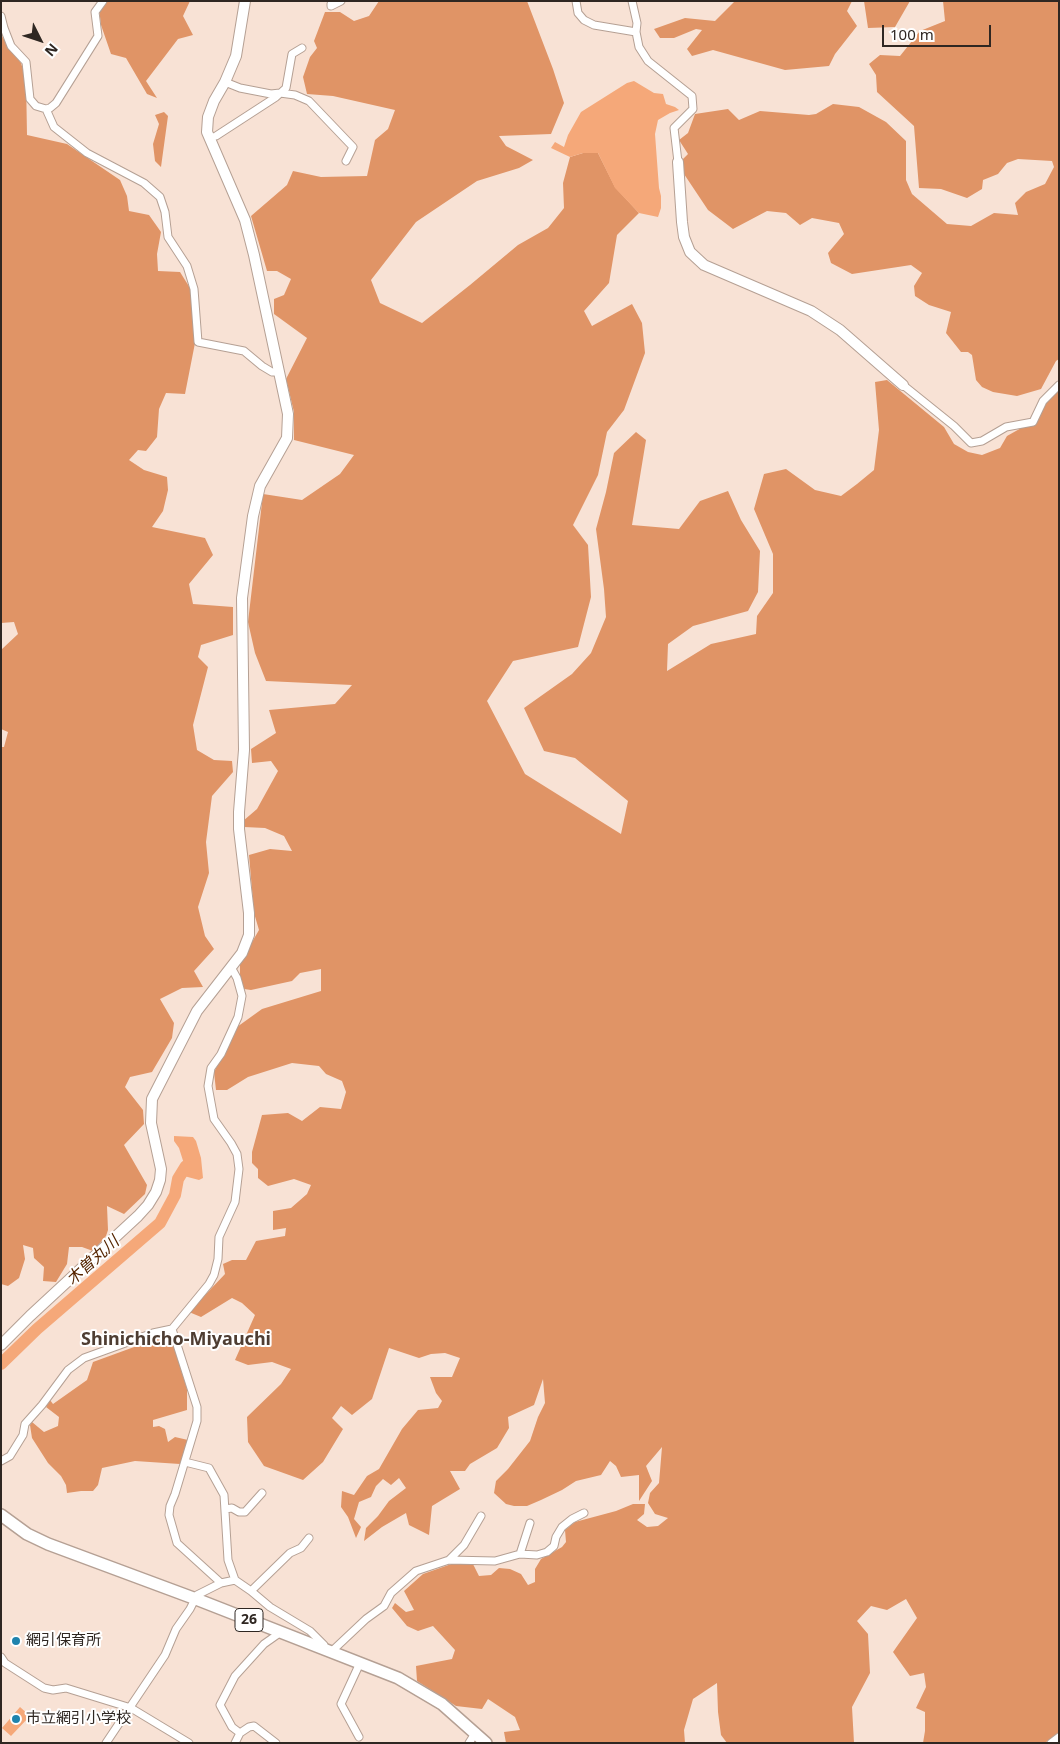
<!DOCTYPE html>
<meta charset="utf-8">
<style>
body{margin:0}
#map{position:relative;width:1060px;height:1744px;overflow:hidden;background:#f8e2d5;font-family:"Noto Sans",sans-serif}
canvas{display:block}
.frame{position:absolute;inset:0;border:2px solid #2f2722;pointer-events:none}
.north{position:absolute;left:15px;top:15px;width:50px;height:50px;-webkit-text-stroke:4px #fff;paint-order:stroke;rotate:131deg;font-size:14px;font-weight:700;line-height:20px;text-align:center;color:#2f2722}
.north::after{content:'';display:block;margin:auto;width:18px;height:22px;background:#2f2722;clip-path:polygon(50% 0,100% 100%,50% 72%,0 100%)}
.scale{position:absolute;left:882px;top:25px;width:109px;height:22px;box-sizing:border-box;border:2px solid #2f2722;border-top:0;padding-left:6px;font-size:15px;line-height:18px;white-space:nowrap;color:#2f2722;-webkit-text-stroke:4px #fff;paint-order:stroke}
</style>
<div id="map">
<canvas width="1060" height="1744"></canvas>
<div class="frame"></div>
<div class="north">N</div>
<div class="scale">100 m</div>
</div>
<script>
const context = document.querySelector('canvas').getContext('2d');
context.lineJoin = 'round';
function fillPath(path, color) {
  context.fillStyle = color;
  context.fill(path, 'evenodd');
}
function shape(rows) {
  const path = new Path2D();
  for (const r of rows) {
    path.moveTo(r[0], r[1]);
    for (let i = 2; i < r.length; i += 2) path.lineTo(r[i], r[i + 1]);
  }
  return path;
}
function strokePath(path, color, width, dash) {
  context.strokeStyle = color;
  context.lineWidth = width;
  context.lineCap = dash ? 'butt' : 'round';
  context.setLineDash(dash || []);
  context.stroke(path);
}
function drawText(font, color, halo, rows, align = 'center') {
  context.font = font + ' "Noto Sans","Noto Sans JP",sans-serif';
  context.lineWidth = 4;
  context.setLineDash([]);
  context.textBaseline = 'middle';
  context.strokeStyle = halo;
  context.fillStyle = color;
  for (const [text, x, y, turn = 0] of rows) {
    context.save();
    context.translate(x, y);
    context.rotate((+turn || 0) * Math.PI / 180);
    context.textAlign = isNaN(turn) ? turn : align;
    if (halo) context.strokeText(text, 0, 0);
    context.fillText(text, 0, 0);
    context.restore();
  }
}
fillPath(shape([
 [105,1,190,1,183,16,193,35,178,39,146,81,157,98,147,94,126,58,111,54,101,25,99,9],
 [379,1,527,1,553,69,564,103,551,134,499,136,506,146,533,160,519,168,477,181,416,222,371,280,380,303,422,323,470,285,518,245,548,228,564,208,563,183,570,157,583,153,598,153,615,187,639,213,617,235,609,283,584,311,592,326,632,304,642,323,645,353,624,410,607,432,598,475,573,525,588,545,591,597,578,647,513,661,487,701,525,774,621,834,628,801,575,758,544,751,524,708,572,674,591,653,606,617,604,589,596,529,606,492,614,453,636,432,646,440,632,525,679,529,700,501,728,491,741,520,760,551,758,592,748,611,693,626,668,644,667,671,711,644,756,634,757,616,773,593,773,554,754,509,764,474,786,469,815,490,841,496,857,484,874,470,879,430,875,382,887,380,944,427,954,444,968,452,982,455,1000,448,1007,436,1023,427,1036,423,1046,402,1059,389,1059,1732,1045,1743,923,1743,925,1731,925,1712,916,1708,926,1687,924,1673,910,1676,893,1652,917,1618,906,1599,887,1610,871,1606,857,1621,868,1634,870,1673,852,1707,854,1743,727,1743,721,1735,718,1712,717,1683,693,1699,684,1730,685,1743,506,1743,504,1732,520,1730,515,1717,488,1699,482,1709,456,1706,417,1681,416,1666,452,1659,455,1650,433,1626,418,1631,407,1626,392,1608,395,1603,406,1612,414,1610,404,1591,423,1574,460,1561,473,1564,479,1576,491,1575,499,1568,510,1569,521,1574,528,1585,535,1582,535,1569,541,1559,562,1547,566,1542,565,1530,575,1522,616,1511,633,1504,645,1504,644,1514,637,1520,647,1527,658,1526,668,1518,655,1514,648,1503,650,1493,659,1483,662,1447,646,1466,652,1481,639,1501,639,1475,621,1477,616,1466,610,1461,601,1475,576,1481,562,1490,541,1500,527,1506,514,1506,506,1504,494,1493,496,1481,508,1469,530,1441,538,1417,545,1403,543,1379,534,1405,508,1417,509,1428,497,1448,470,1464,465,1471,450,1471,460,1489,432,1506,429,1535,409,1525,406,1513,382,1527,364,1541,366,1528,378,1516,389,1501,406,1488,399,1478,391,1485,383,1479,376,1486,371,1497,359,1502,354,1519,361,1527,356,1538,348,1517,341,1507,342,1491,354,1495,367,1476,379,1469,402,1429,418,1410,438,1408,442,1401,436,1393,430,1377,452,1377,460,1358,445,1353,431,1354,419,1358,389,1348,372,1399,352,1415,341,1406,332,1418,343,1429,323,1462,303,1480,264,1466,248,1442,247,1417,281,1384,291,1369,272,1362,248,1365,235,1360,255,1315,242,1303,232,1298,201,1317,189,1312,225,1274,223,1264,232,1260,246,1260,256,1241,285,1236,286,1228,273,1230,273,1211,291,1208,307,1194,311,1185,294,1179,268,1186,258,1178,258,1169,252,1163,252,1152,262,1115,288,1113,302,1121,320,1107,341,1109,346,1092,342,1081,326,1074,319,1066,292,1063,248,1077,227,1090,216,1090,214,1072,237,1027,262,1009,321,991,321,969,300,973,292,981,251,990,244,989,240,979,240,963,259,930,254,913,249,855,270,849,292,851,284,836,265,828,244,827,243,821,257,809,278,771,271,761,252,763,251,749,276,733,269,710,335,704,352,685,266,681,255,653,248,622,263,494,302,500,340,474,354,455,294,440,294,412,286,379,307,338,274,314,274,299,284,295,291,279,277,271,267,271,251,216,287,185,293,171,321,177,367,176,375,140,388,129,395,110,333,96,307,94,303,77,310,57,317,48,314,41,325,12,340,12,354,21,369,16],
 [735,1,852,1,847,11,857,26,835,54,829,66,785,70,713,50,692,56,687,49,702,30,696,29,674,38,660,38,654,29,685,18,715,21],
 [864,1,910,1,895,27,868,28],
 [943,1,1059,1,1059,359,1056,361,1041,389,1017,396,993,392,982,387,976,380,972,355,968,352,961,352,946,333,951,312,929,305,915,296,914,286,922,273,911,265,852,274,831,263,828,253,844,234,839,223,812,218,800,225,786,213,767,211,733,229,708,210,682,171,683,159,688,154,679,140,688,133,695,114,728,109,739,120,760,111,809,115,816,114,833,104,859,107,886,122,906,141,906,180,912,194,947,224,971,226,994,213,1018,215,1015,203,1026,192,1045,184,1054,167,1052,161,1018,159,1007,163,998,174,983,180,982,189,967,198,941,189,919,188,914,126,877,92,876,75,869,64,880,55,900,56,920,31,945,21],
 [1,33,3,38,21,63,26,79,27,135,67,144,120,180,127,196,129,211,149,215,161,232,157,254,158,271,180,272,190,288,194,322,195,343,185,394,166,393,159,409,157,437,146,451,138,450,129,460,144,470,167,477,168,490,163,511,152,527,205,538,213,555,189,584,193,604,233,607,233,635,201,645,198,657,208,667,193,725,197,750,214,760,232,761,233,772,212,796,206,842,209,873,198,907,205,936,214,949,194,971,203,987,182,988,160,999,174,1023,172,1038,152,1072,130,1077,125,1087,143,1110,144,1124,124,1145,147,1185,145,1194,124,1214,107,1206,108,1230,106,1236,93,1251,82,1247,69,1247,67,1264,56,1282,43,1281,44,1267,34,1258,33,1248,23,1245,25,1259,19,1278,8,1286,1,1284,1,747,4,747,8,732,1,729,1,650,18,634,14,622,1,623],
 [164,112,168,116,161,167,155,161,153,144,159,124,155,115],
 [167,1335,171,1337,187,1389,187,1410,153,1420,153,1427,159,1426,165,1429,168,1442,175,1437,188,1440,180,1464,135,1461,102,1468,98,1485,93,1491,81,1491,67,1493,66,1485,61,1476,48,1463,32,1438,30,1425,32,1422,44,1432,58,1426,59,1417,46,1407,50,1400,53,1404,87,1380,93,1362]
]), '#e09466');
fillPath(shape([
 [634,81,654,93,663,94,666,104,675,107,679,110,670,113,658,120,655,134,659,188,661,196,661,208,658,217,639,213,615,188,598,153,583,153,570,157,551,148,555,142,564,147,568,135,581,112,627,83],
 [174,1136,193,1137,196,1141,201,1158,203,1178,199,1180,184,1176,185,1167,179,1148,174,1141],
 [20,1707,30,1716,11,1736,2,1728]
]), '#f5a879');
strokePath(shape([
 [1,1364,37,1329,160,1223,175,1195,178,1179,186,1166]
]), '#f5a879', 12);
const street = shape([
 [333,1,331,4,331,6,341,1],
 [576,1,578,13,584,20,594,25,636,32],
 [632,1,637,23,636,32,639,47,648,61,692,96,693,109,674,128,678,162],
 [1,16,4,28,11,46,26,62,30,99,36,106,46,109,50,108,56,103,98,36,95,12,103,1],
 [225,82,240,88,271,94,280,93,295,95,309,101,353,147,346,161],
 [46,109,54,127,87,153,144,183,160,197,165,212,168,237,187,266,194,289,198,342,244,351,262,366,272,372,279,372],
 [209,138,216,136,276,97,286,88,292,54,302,48],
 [903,385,954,426,971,443,982,441,1006,427,1033,422,1043,401,1059,385],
 [172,1329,197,1407,197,1421,175,1494,170,1506,169,1515,177,1543,221,1583],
 [1,1461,10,1456,23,1435,25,1424,42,1405,68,1370,84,1358,153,1333,172,1329,209,1284,214,1275,218,1259,219,1237,235,1202,239,1169,237,1154,231,1143,214,1119,208,1086,211,1068,221,1054,238,1017,242,996,237,978,232,969],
 [185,1462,209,1468,224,1495,228,1560,235,1580],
 [225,1509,232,1508,239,1512,245,1512,262,1493],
 [520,1554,537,1555,547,1552,554,1546,556,1537,562,1527,572,1519,584,1513],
 [449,1560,464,1545,481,1516],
 [251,1591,290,1553,301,1548,309,1538],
 [331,1652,366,1619,384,1606,391,1593,416,1571,449,1560,495,1561,520,1554,530,1523],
 [1,1657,5,1663,44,1688,53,1690,66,1688,131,1708,189,1743],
 [240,1733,232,1727,220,1705,235,1676,264,1644,281,1632],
 [359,1737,341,1704,360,1663],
 [106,1743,165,1655,176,1629,190,1609,197,1595,221,1583,235,1580,251,1591,270,1607,310,1631,324,1645,325,1649],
 [235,1743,240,1733,249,1727,254,1726,276,1743],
 [469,1743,476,1732],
 [1051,1743,1059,1737]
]);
const secondary = shape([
 [678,162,682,222,684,237,690,252,704,265,811,311,840,330,903,385],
 [1,1345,30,1316,138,1216,148,1205,156,1192,160,1180,161,1169,151,1123,152,1099,197,1011,242,953,249,935,249,913,239,829,239,812,244,750,242,598,253,516,260,486,287,438,288,414,254,255,245,220,207,132,208,117,214,101,225,82,236,56,245,1]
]);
const primary = shape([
 [1,1515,27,1534,48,1544,196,1599,398,1678,442,1704,486,1743]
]);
strokePath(street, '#b5a094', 9);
strokePath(secondary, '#b5a094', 12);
strokePath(primary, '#b5a094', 14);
strokePath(street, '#fff', 7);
strokePath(secondary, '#fff', 10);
strokePath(primary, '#fff', 11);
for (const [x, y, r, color] of [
 [16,1641,5,"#1f83ad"],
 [16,1719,5,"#1f83ad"]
]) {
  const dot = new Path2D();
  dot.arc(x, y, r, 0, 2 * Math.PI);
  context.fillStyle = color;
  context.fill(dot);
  strokePath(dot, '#fff', 2);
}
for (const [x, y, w] of [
 [249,1620,28]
]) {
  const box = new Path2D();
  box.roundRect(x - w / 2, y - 11.5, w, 23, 4);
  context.fillStyle = '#fff';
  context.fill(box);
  strokePath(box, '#2f2722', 1);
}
drawText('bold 14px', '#2f2722', null, [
 ["26",249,1620]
]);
drawText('15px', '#2f2722', '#fff', [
 ["網引保育所",26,1641],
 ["市立網引小学校",26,1719]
], 'left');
drawText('italic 16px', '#552500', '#fff', [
 ["木曽丸川",93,1261,-42]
]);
drawText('bold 18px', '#4e3d32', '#fff', [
 ["Shinichicho-Miyauchi",176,1340]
]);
</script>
